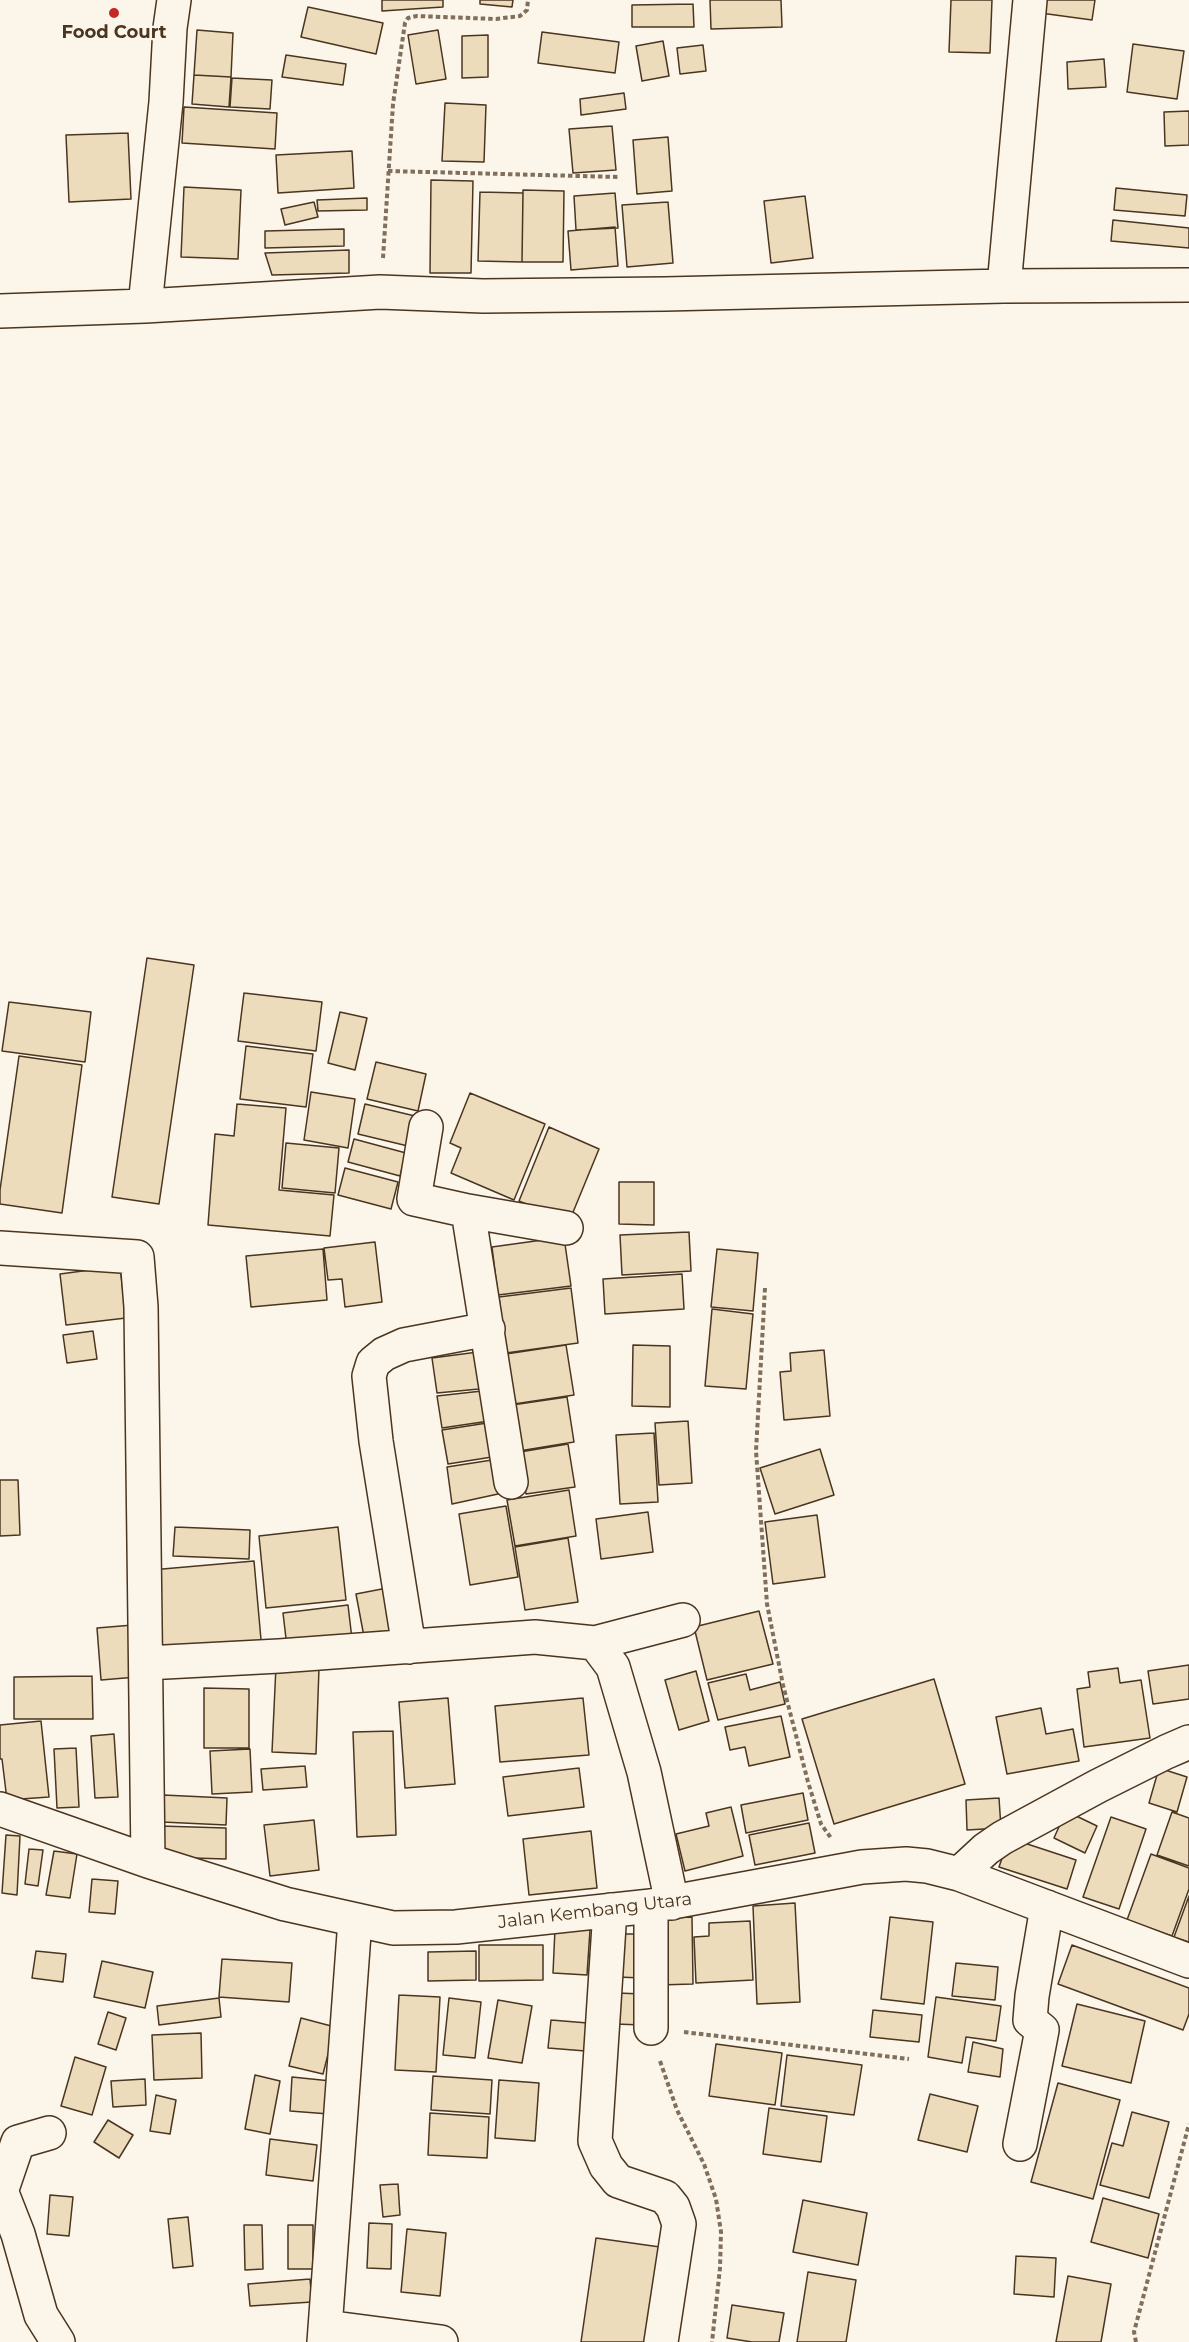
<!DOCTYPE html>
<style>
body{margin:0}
canvas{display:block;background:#fbf6e9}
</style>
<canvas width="1189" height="2342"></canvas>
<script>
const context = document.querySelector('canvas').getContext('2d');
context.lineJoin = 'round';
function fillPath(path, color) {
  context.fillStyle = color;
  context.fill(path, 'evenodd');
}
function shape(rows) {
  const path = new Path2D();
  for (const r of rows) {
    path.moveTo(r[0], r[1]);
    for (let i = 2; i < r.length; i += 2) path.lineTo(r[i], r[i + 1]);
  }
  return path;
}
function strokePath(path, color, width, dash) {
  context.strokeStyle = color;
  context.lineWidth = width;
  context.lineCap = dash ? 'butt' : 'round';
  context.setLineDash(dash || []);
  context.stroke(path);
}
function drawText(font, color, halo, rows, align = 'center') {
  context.font = font + ' Montserrat,sans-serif';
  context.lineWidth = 4.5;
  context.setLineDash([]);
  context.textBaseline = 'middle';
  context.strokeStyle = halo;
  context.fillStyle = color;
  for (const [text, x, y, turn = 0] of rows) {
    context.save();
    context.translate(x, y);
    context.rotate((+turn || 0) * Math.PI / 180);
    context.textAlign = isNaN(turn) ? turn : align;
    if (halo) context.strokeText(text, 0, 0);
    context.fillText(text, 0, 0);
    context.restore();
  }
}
const building = shape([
 [382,0,443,0,443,7,382,11,382,0],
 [480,0,513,0,512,7,480,4,480,0],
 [710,0,781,0,782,27,711,29,710,0],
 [951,0,992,0,990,53,949,52,951,0],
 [1034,0,1095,0,1092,20,1033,12,1034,0],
 [693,4,694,27,632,27,632,5,693,4],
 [308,7,383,23,376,54,301,37,308,7],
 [197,30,233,33,231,77,194,75,197,30],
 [438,30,446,79,416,84,408,35,438,30],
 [542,32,619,42,615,73,538,63,542,32],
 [488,35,488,77,462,78,462,36,488,35],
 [663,41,669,76,642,81,636,46,663,41],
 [1133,44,1184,51,1177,99,1127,92,1133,44],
 [703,45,706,71,680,74,677,48,703,45],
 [286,55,346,64,343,85,282,77,286,55],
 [1104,59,1106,87,1068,89,1067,62,1104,59],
 [194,75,231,77,229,107,192,104,194,75],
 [232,78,272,80,270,109,230,107,232,78],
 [624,93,626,109,581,115,580,99,624,93],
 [445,103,486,105,484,162,442,161,445,103],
 [184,107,277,113,275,149,182,143,184,107],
 [1189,111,1189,145,1165,146,1164,112,1189,111],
 [612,126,616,170,573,173,569,129,612,126],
 [128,133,131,199,69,202,66,135,128,133],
 [668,137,672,191,637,194,633,140,668,137],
 [352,151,354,188,278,193,276,155,352,151],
 [431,180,473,181,471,273,430,273,431,180],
 [184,187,241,190,238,259,181,257,184,187],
 [1116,188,1187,195,1185,216,1114,210,1116,188],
 [523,190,564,191,563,262,522,262,523,190],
 [480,192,523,193,522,262,478,261,480,192],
 [615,193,618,228,576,230,574,196,615,193],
 [805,196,813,258,771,263,764,201,805,196],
 [367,198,367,210,318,211,317,200,367,198],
 [314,202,318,217,285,225,281,209,314,202],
 [668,202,673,263,627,267,622,205,668,202],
 [1113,220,1189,228,1189,248,1111,241,1113,220],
 [615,227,618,266,571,270,568,231,615,227],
 [344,229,344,246,265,248,265,231,344,229],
 [349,250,349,273,272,275,265,253,349,250],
 [147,958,194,965,159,1204,112,1197,147,958],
 [244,993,322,1002,316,1051,238,1041,244,993],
 [9,1002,91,1012,85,1062,2,1051,9,1002],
 [340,1012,367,1018,355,1070,328,1063,340,1012],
 [246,1046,313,1054,306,1107,240,1099,246,1046],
 [19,1056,82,1065,62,1213,0,1204,0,1190,19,1056],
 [376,1062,426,1074,418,1111,367,1099,376,1062],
 [311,1092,355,1099,348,1148,304,1140,311,1092],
 [470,1093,545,1124,514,1200,451,1173,461,1148,450,1143,470,1093],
 [237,1104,286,1108,279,1190,334,1195,330,1236,208,1225,215,1134,234,1136,237,1104],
 [365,1104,419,1117,412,1147,358,1134,365,1104],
 [549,1127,599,1149,569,1222,519,1201,549,1127],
 [354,1139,406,1153,400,1176,348,1162,354,1139],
 [286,1143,339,1148,335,1193,282,1188,286,1143],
 [345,1168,398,1182,391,1209,338,1195,345,1168],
 [619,1182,654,1182,654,1225,619,1224,619,1182],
 [689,1232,691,1271,622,1275,620,1235,689,1232],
 [564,1237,571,1286,498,1295,492,1247,564,1237],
 [375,1242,382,1302,345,1307,342,1279,328,1280,324,1248,375,1242],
 [323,1249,327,1300,251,1307,246,1256,323,1249],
 [717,1249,758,1253,753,1311,711,1307,717,1249],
 [120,1266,126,1318,66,1325,60,1274,120,1266],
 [682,1274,684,1309,605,1314,603,1279,682,1274],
 [571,1288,578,1343,506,1353,499,1297,571,1288],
 [712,1309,753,1314,746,1389,705,1386,712,1309],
 [93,1331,97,1359,67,1363,63,1335,93,1331],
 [566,1345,574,1395,514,1404,506,1354,566,1345],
 [633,1345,670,1346,670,1407,632,1406,633,1345],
 [824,1350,830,1416,784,1420,780,1372,791,1371,790,1353,824,1350],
 [478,1352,479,1389,437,1393,432,1358,478,1352],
 [482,1391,489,1421,442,1428,437,1396,482,1391],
 [567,1397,574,1442,519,1451,512,1405,567,1397],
 [688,1421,692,1483,659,1485,655,1423,688,1421],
 [487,1423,492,1457,448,1464,442,1430,487,1423],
 [654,1433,658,1502,620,1504,616,1435,654,1433],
 [568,1444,575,1487,526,1494,520,1452,568,1444],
 [820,1449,834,1495,775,1514,760,1468,820,1449],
 [492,1460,498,1494,452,1504,447,1467,492,1460],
 [0,1480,18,1480,20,1535,0,1536,0,1480],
 [569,1490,576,1536,515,1546,507,1500,569,1490],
 [506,1506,518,1577,470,1585,459,1514,506,1506],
 [648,1512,653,1552,601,1559,596,1519,648,1512],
 [817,1515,825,1577,773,1584,765,1522,817,1515],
 [175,1527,250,1530,249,1559,173,1556,175,1527],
 [338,1527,346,1600,266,1608,259,1536,338,1527],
 [568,1538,578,1602,525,1610,515,1547,568,1538],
 [254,1561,262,1651,159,1660,151,1570,254,1561],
 [387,1588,395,1637,365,1642,356,1594,387,1588],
 [348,1605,352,1639,287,1647,283,1613,348,1605],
 [759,1611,773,1664,707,1680,694,1627,759,1611],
 [133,1625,137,1677,101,1680,97,1628,133,1625],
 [1189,1665,1189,1699,1153,1704,1148,1671,1189,1665],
 [276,1666,319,1668,316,1754,272,1752,276,1666],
 [1118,1668,1120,1683,1141,1680,1150,1738,1084,1747,1077,1689,1090,1687,1088,1672,1118,1668],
 [696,1671,709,1721,679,1730,665,1680,696,1671],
 [746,1674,750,1690,780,1682,785,1704,718,1720,708,1683,746,1674],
 [92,1676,93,1719,14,1719,14,1677,92,1676],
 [934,1679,965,1784,834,1824,802,1719,934,1679],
 [204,1688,249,1689,249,1748,204,1748,204,1688],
 [448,1698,455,1784,405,1788,399,1702,448,1698],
 [583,1698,589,1755,500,1762,495,1706,583,1698],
 [1041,1708,1046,1734,1073,1729,1079,1761,1007,1774,996,1717,1041,1708],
 [781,1716,790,1757,749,1766,745,1747,730,1750,725,1727,781,1716],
 [41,1721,49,1797,7,1800,2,1759,0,1759,0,1725,41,1721],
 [393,1731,396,1835,357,1837,353,1732,393,1731],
 [114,1734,118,1797,95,1798,91,1736,114,1734],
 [76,1748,79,1807,57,1808,54,1749,76,1748],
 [250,1749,252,1792,212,1794,210,1751,250,1749],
 [305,1766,307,1787,263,1790,261,1769,305,1766],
 [579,1768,584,1807,508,1816,503,1777,579,1768],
 [1159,1768,1187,1777,1177,1812,1149,1803,1159,1768],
 [803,1793,808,1820,746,1833,741,1805,803,1793],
 [163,1795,227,1798,226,1825,162,1822,163,1795],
 [999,1798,1001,1828,967,1830,966,1800,999,1798],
 [731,1807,743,1856,685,1871,676,1834,709,1826,706,1813,731,1807],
 [1066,1811,1097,1826,1085,1853,1054,1838,1066,1811],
 [1172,1812,1189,1818,1189,1866,1157,1855,1172,1812],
 [1111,1817,1146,1829,1119,1909,1083,1897,1111,1817],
 [314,1820,319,1870,270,1876,264,1825,314,1820],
 [809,1823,815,1853,755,1865,749,1835,809,1823],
 [160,1826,226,1828,226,1859,159,1857,160,1826],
 [591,1831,597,1888,529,1895,523,1839,591,1831],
 [6,1835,20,1836,17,1895,2,1893,6,1835],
 [1009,1838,1076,1860,1067,1889,999,1867,1009,1838],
 [29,1849,43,1850,38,1886,25,1884,29,1849],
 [54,1851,77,1854,70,1898,46,1895,54,1851],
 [1151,1854,1189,1868,1189,1889,1172,1936,1127,1920,1151,1854],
 [92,1879,118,1881,115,1914,89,1912,92,1879],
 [1189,1896,1189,1942,1174,1937,1189,1896],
 [795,1903,800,2002,757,2004,753,1906,795,1903],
 [692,1917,693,1984,659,1985,658,1934,668,1934,668,1918,692,1917],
 [890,1917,933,1922,924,2004,881,1999,890,1917],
 [750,1921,753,1980,696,1983,694,1937,709,1936,709,1923,750,1921],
 [555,1929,590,1930,587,1975,553,1973,555,1929],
 [618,1934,644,1934,643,1978,617,1977,618,1934],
 [479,1945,543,1945,543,1980,479,1981,479,1945],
 [1072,1945,1189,1988,1189,2014,1183,2030,1058,1984,1072,1945],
 [36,1951,66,1954,63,1982,32,1978,36,1951],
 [476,1951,476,1980,428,1981,428,1952,476,1951],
 [222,1959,292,1963,289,2002,219,1997,222,1959],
 [102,1961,153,1972,145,2008,94,1997,102,1961],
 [956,1963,998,1967,995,2000,952,1996,956,1963],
 [616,1993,644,1994,643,2025,615,2024,616,1993],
 [399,1995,440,1997,436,2072,395,2070,399,1995],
 [936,1997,1001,2006,996,2041,966,2037,962,2063,928,2057,936,1997],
 [219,1998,221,2017,159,2025,157,2006,219,1998],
 [449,1998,481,2002,475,2058,443,2055,449,1998],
 [498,2000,532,2006,522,2063,488,2058,498,2000],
 [1077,2004,1145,2021,1131,2083,1062,2066,1077,2004],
 [873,2010,922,2015,919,2042,870,2037,873,2010],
 [108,2012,126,2018,116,2050,98,2044,108,2012],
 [301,2018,335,2027,323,2074,289,2066,301,2018],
 [551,2020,600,2024,598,2052,548,2048,551,2020],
 [201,2033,202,2078,154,2080,152,2035,201,2033],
 [973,2042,1003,2049,1000,2077,968,2072,973,2042],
 [716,2044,782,2053,775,2105,709,2096,716,2044],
 [787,2055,862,2065,854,2115,781,2106,787,2055],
 [75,2057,106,2067,92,2115,61,2106,75,2057],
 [255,2075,280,2081,270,2134,245,2129,255,2075],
 [433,2076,492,2080,490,2114,431,2110,433,2076],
 [292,2077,331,2081,329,2114,290,2111,292,2077],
 [145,2079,146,2105,113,2107,111,2081,145,2079],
 [499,2080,539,2083,535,2141,495,2138,499,2080],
 [1058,2083,1120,2100,1093,2199,1031,2182,1058,2083],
 [930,2094,978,2106,967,2152,918,2140,930,2094],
 [156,2095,176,2100,170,2134,150,2131,156,2095],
 [769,2108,827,2116,821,2162,763,2154,769,2108],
 [1132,2112,1169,2122,1149,2198,1100,2185,1112,2143,1123,2146,1132,2112],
 [430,2113,489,2117,487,2158,428,2155,430,2113],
 [108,2120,133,2135,119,2158,94,2142,108,2120],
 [270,2139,317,2145,313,2181,266,2175,270,2139],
 [398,2184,400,2215,383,2217,380,2185,398,2184],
 [50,2195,73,2197,69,2236,47,2234,50,2195],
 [1103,2198,1159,2214,1148,2258,1091,2242,1103,2198],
 [803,2200,867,2213,858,2265,793,2252,803,2200],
 [188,2217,193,2266,173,2268,168,2219,188,2217],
 [369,2223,392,2224,391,2269,367,2268,369,2223],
 [244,2225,262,2225,263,2269,245,2270,244,2225],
 [288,2225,313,2225,313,2269,288,2269,288,2225],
 [407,2229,446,2233,440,2296,401,2292,407,2229],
 [596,2238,660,2247,646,2342,581,2342,596,2238],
 [1016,2256,1056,2258,1054,2297,1014,2294,1016,2256],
 [808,2272,856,2280,846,2342,797,2342,808,2272],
 [1068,2276,1111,2284,1101,2342,1056,2342,1068,2276],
 [310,2279,312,2302,250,2306,248,2284,310,2279],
 [732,2305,784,2313,779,2342,752,2342,727,2338,732,2305]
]);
fillPath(building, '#ecdcbc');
strokePath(building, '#4a3520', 1.5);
const minor = shape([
 [1004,286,1030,0],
 [145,306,166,102,170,28,174,0],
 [0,311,145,306,380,292,483,296,665,294,1004,286,1189,285],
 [426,1127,414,1199,468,1211],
 [0,1248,137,1257,141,1307,148,1861],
 [511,1482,468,1211,566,1228],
 [595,1643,683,1620],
 [409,1647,376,1441,369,1376,373,1363,384,1354,404,1345,488,1329],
 [146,1663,279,1656,535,1637,595,1643,613,1667,644,1772,672,1903],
 [0,1809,148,1861,285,1904,393,1928,456,1927,651,1906,862,1867,906,1864,927,1866,959,1874,1189,1961],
 [959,1874,986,1849,1002,1838,1098,1786,1166,1752,1189,1742],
 [610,1910,595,2141,606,2166,618,2181,665,2197,673,2207,679,2224,661,2342],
 [651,2028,651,1906],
 [1020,2144,1042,2030,1030,2020,1032,1996,1047,1907],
 [0,2188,18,2234,41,2315,58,2342],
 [2,2189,18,2142,49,2133],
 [326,2327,441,2342],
 [324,2342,355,1920]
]);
strokePath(minor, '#4a3520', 36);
strokePath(shape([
 [388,171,618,177],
 [383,258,393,104,405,23,408,18,417,16,496,19,520,16,527,10,528,0],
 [765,1288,756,1451,767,1604,783,1685,808,1782,821,1824,831,1838],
 [684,2032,909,2059],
 [660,2061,677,2110,704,2164,716,2199,721,2232,720,2268,712,2342],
 [1136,2342,1134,2332,1189,2124]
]), '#7f6f5c', 4, [4.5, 3]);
strokePath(minor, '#fbf6e9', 33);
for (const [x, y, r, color] of [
 [114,13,6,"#c62828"]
]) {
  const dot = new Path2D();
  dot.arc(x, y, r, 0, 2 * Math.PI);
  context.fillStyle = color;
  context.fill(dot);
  strokePath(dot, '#fbf6e9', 2);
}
drawText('bold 18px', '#4a3520', '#fbf6e9', [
 ["Food Court",114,33]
]);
drawText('18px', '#4a3520', '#fbf6e9', [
 ["Jalan Kembang Utara",595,1911,-7]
]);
</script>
